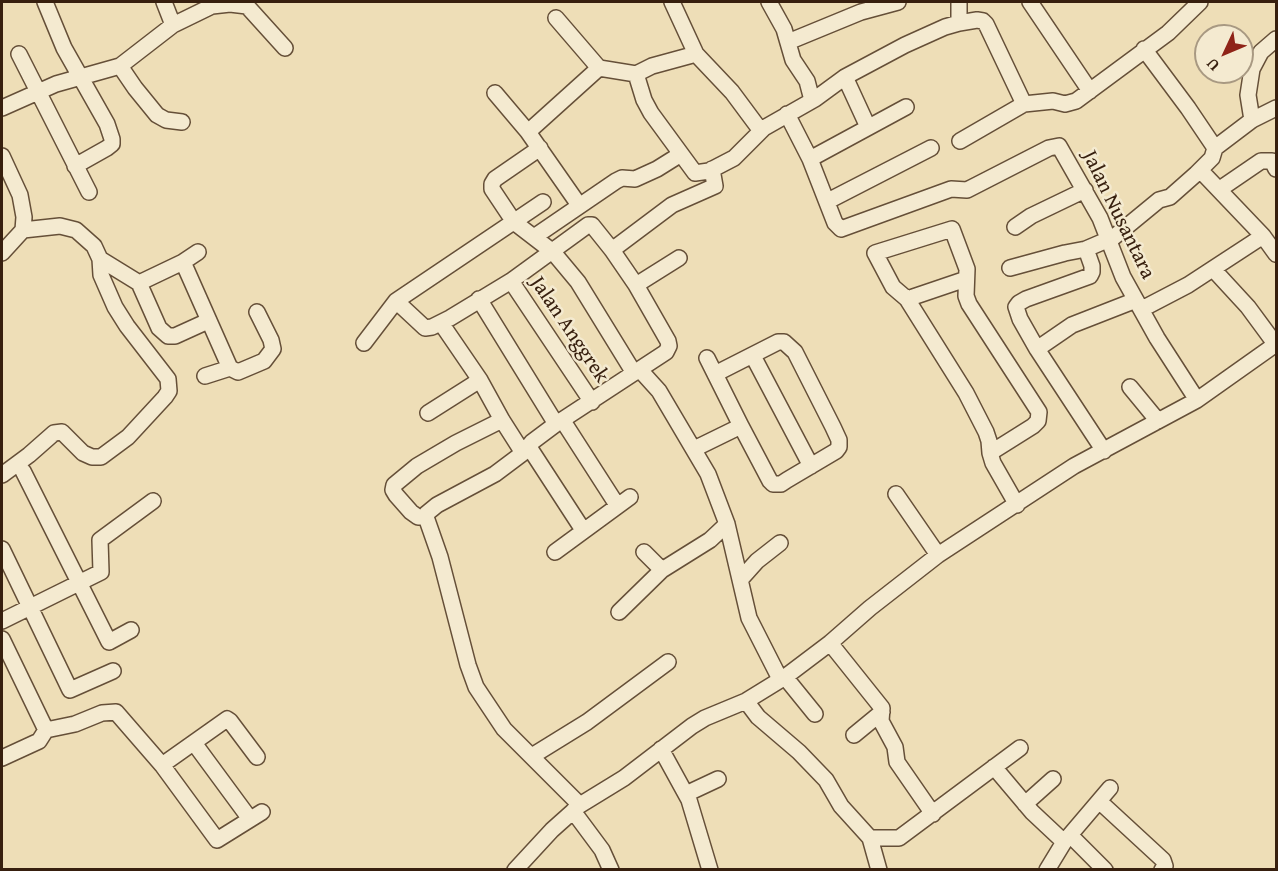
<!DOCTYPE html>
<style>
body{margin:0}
#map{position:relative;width:1278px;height:871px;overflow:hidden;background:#eedeb7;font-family:"Gentium Book Plus",serif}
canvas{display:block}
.frame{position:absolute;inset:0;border:3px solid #371f0e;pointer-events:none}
.north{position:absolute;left:1194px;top:24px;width:60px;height:60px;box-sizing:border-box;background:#f4ead0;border:2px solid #a89982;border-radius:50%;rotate:226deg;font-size:16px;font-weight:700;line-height:24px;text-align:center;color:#371f0e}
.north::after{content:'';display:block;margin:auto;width:21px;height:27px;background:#8f2418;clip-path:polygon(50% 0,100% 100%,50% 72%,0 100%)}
</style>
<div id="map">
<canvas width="1278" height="871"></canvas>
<div class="frame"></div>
<div class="north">U</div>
</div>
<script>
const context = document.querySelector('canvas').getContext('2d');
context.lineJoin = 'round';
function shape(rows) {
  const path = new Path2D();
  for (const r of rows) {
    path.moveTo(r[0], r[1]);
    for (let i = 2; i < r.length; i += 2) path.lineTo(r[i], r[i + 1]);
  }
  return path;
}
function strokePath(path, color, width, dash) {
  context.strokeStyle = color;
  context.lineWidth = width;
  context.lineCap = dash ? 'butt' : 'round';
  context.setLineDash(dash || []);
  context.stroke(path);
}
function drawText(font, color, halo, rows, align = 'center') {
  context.font = font + ' "Gentium Book Plus",serif';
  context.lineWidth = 5;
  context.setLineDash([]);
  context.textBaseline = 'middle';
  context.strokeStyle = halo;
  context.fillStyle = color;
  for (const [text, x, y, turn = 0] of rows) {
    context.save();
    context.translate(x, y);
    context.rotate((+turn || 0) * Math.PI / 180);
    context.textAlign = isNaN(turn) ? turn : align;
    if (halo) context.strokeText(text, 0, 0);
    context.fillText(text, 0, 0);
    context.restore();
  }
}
const minor = shape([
 [45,2,64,48,107,124,112,139,112,144,107,148,75,166],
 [164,2,173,25],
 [672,2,696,54,652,66,636,74,644,100,651,113,695,173,709,171,734,158,764,128,815,99,845,77,905,45,945,27,959,23,977,20,983,21,986,24,1024,104],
 [769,2,784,29,793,60,807,81,812,100],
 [959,2,959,23],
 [1030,2,1090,91],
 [556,18,599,68],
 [788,42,861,12,898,2],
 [1144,49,1188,108,1215,148],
 [19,54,89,192],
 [696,54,732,92,761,131],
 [120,66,135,88,157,115,166,120,182,122],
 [845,77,868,127],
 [495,93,528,132,579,205],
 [2,108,56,84,120,66,173,25,212,6,230,4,247,6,285,48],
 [787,114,810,159,835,223,841,229,951,189,967,190,1049,148,1059,146,1100,218,1123,277,1157,338,1197,400],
 [1252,120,1248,95,1252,69,1261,52,1276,39],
 [528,132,599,68,636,74],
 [960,141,1024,104,1053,101,1065,104,1076,101,1168,33,1200,2],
 [540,148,495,179,492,184,492,189,514,222,553,252,578,282,634,373],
 [2,156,20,195,24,217,23,230,2,253],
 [810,159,906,107],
 [1200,170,1263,236,1276,254],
 [1220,189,1261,161,1272,161,1276,169],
 [828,201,931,148],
 [1015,227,1031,216,1085,190],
 [23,230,60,226,76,230,94,246,100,259,139,283],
 [534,237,616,181,622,178,635,179,657,169,681,154],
 [1086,249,1092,266,1092,272,1090,276,1026,299,1019,303,1016,307,1020,319,1037,349,1104,451],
 [612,250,672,205,715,186,712,169],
 [198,252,183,262,230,368,238,372,264,361,273,349,271,340,257,312],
 [183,262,139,283,159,328,168,336,175,336,208,321],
 [1010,268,1065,253,1086,249,1114,237,1159,200,1170,197,1196,174,1212,158,1215,148,1252,120,1276,108],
 [1213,269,1248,307,1276,345],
 [511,281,592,402],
 [636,285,679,258],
 [479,299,556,424],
 [907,299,966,279],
 [396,301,425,328,432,327,450,318,511,281,588,225,592,225,612,250,636,285,668,341,669,346,666,352,556,424,532,442,523,453,502,420,480,380,441,323],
 [1142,309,1188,285,1263,236],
 [364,343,396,301,543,202],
 [1037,349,1072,325,1136,300],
 [753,356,811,466],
 [640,370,659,391,708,474,727,524,749,618,780,679],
 [715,374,778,342,784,342,795,352,833,427,839,440,839,447,836,451,787,480,781,484,773,484,770,481,741,426],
 [205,376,230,368],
 [1130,387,1158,421],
 [428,413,480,380],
 [563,421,617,505],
 [529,447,583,530],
 [694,449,741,426,707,358],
 [990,453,1033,426,1038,421,1039,412,969,304,966,296,967,269,952,229,875,253,893,287,907,299,966,393,986,432,989,441,990,453,993,463,1017,505],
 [23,471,109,642,131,630],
 [2,475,29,455,54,433,62,432,83,453,92,457,101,457,128,437,165,397,169,391,168,379,127,326,115,307,101,275,100,259],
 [896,494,938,555],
 [426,517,440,557,468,665,476,687,504,729,580,805],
 [426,517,418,517,411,512,396,495,393,490,394,485,417,466,456,443,502,420],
 [426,517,426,514,437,505,495,474,523,453],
 [2,549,70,690,113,671],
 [555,552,630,497],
 [644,552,662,570],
 [740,580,757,561,780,543],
 [619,612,662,570,710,540,727,524],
 [2,621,101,572,100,540,153,501],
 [2,639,46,730],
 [830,643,882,708,881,721,895,747,897,762,933,814],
 [785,677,815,714],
 [746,701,758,717,799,752,826,780,841,806,870,838,879,870],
 [854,735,882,712],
 [194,743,250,819],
 [661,749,689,800,710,870],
 [532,756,587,722,668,662],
 [2,758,39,741,46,730,75,724,102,713,116,712,162,765,217,840,262,812],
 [162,765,227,719,230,721,257,757],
 [994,767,1032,812,1064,842,1047,870],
 [686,794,718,779],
 [1099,801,1163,860,1165,866,1162,870],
 [1025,804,1053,779],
 [573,811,602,850,611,870],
 [1070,835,1105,870],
 [870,838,899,838,1020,748],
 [1064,842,1110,788],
 [515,870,552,830,580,805,624,778,692,726,705,718,746,701,785,677,830,643,870,608,938,555,1074,466,1197,400,1276,344]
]);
strokePath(minor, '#654f38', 18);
strokePath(minor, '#f4ead0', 15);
drawText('21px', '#371f0e', '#f4ead0', [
 ["Jalan Nusantara",1118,215,64],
 ["Jalan Anggrek",569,330,56]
]);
</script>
